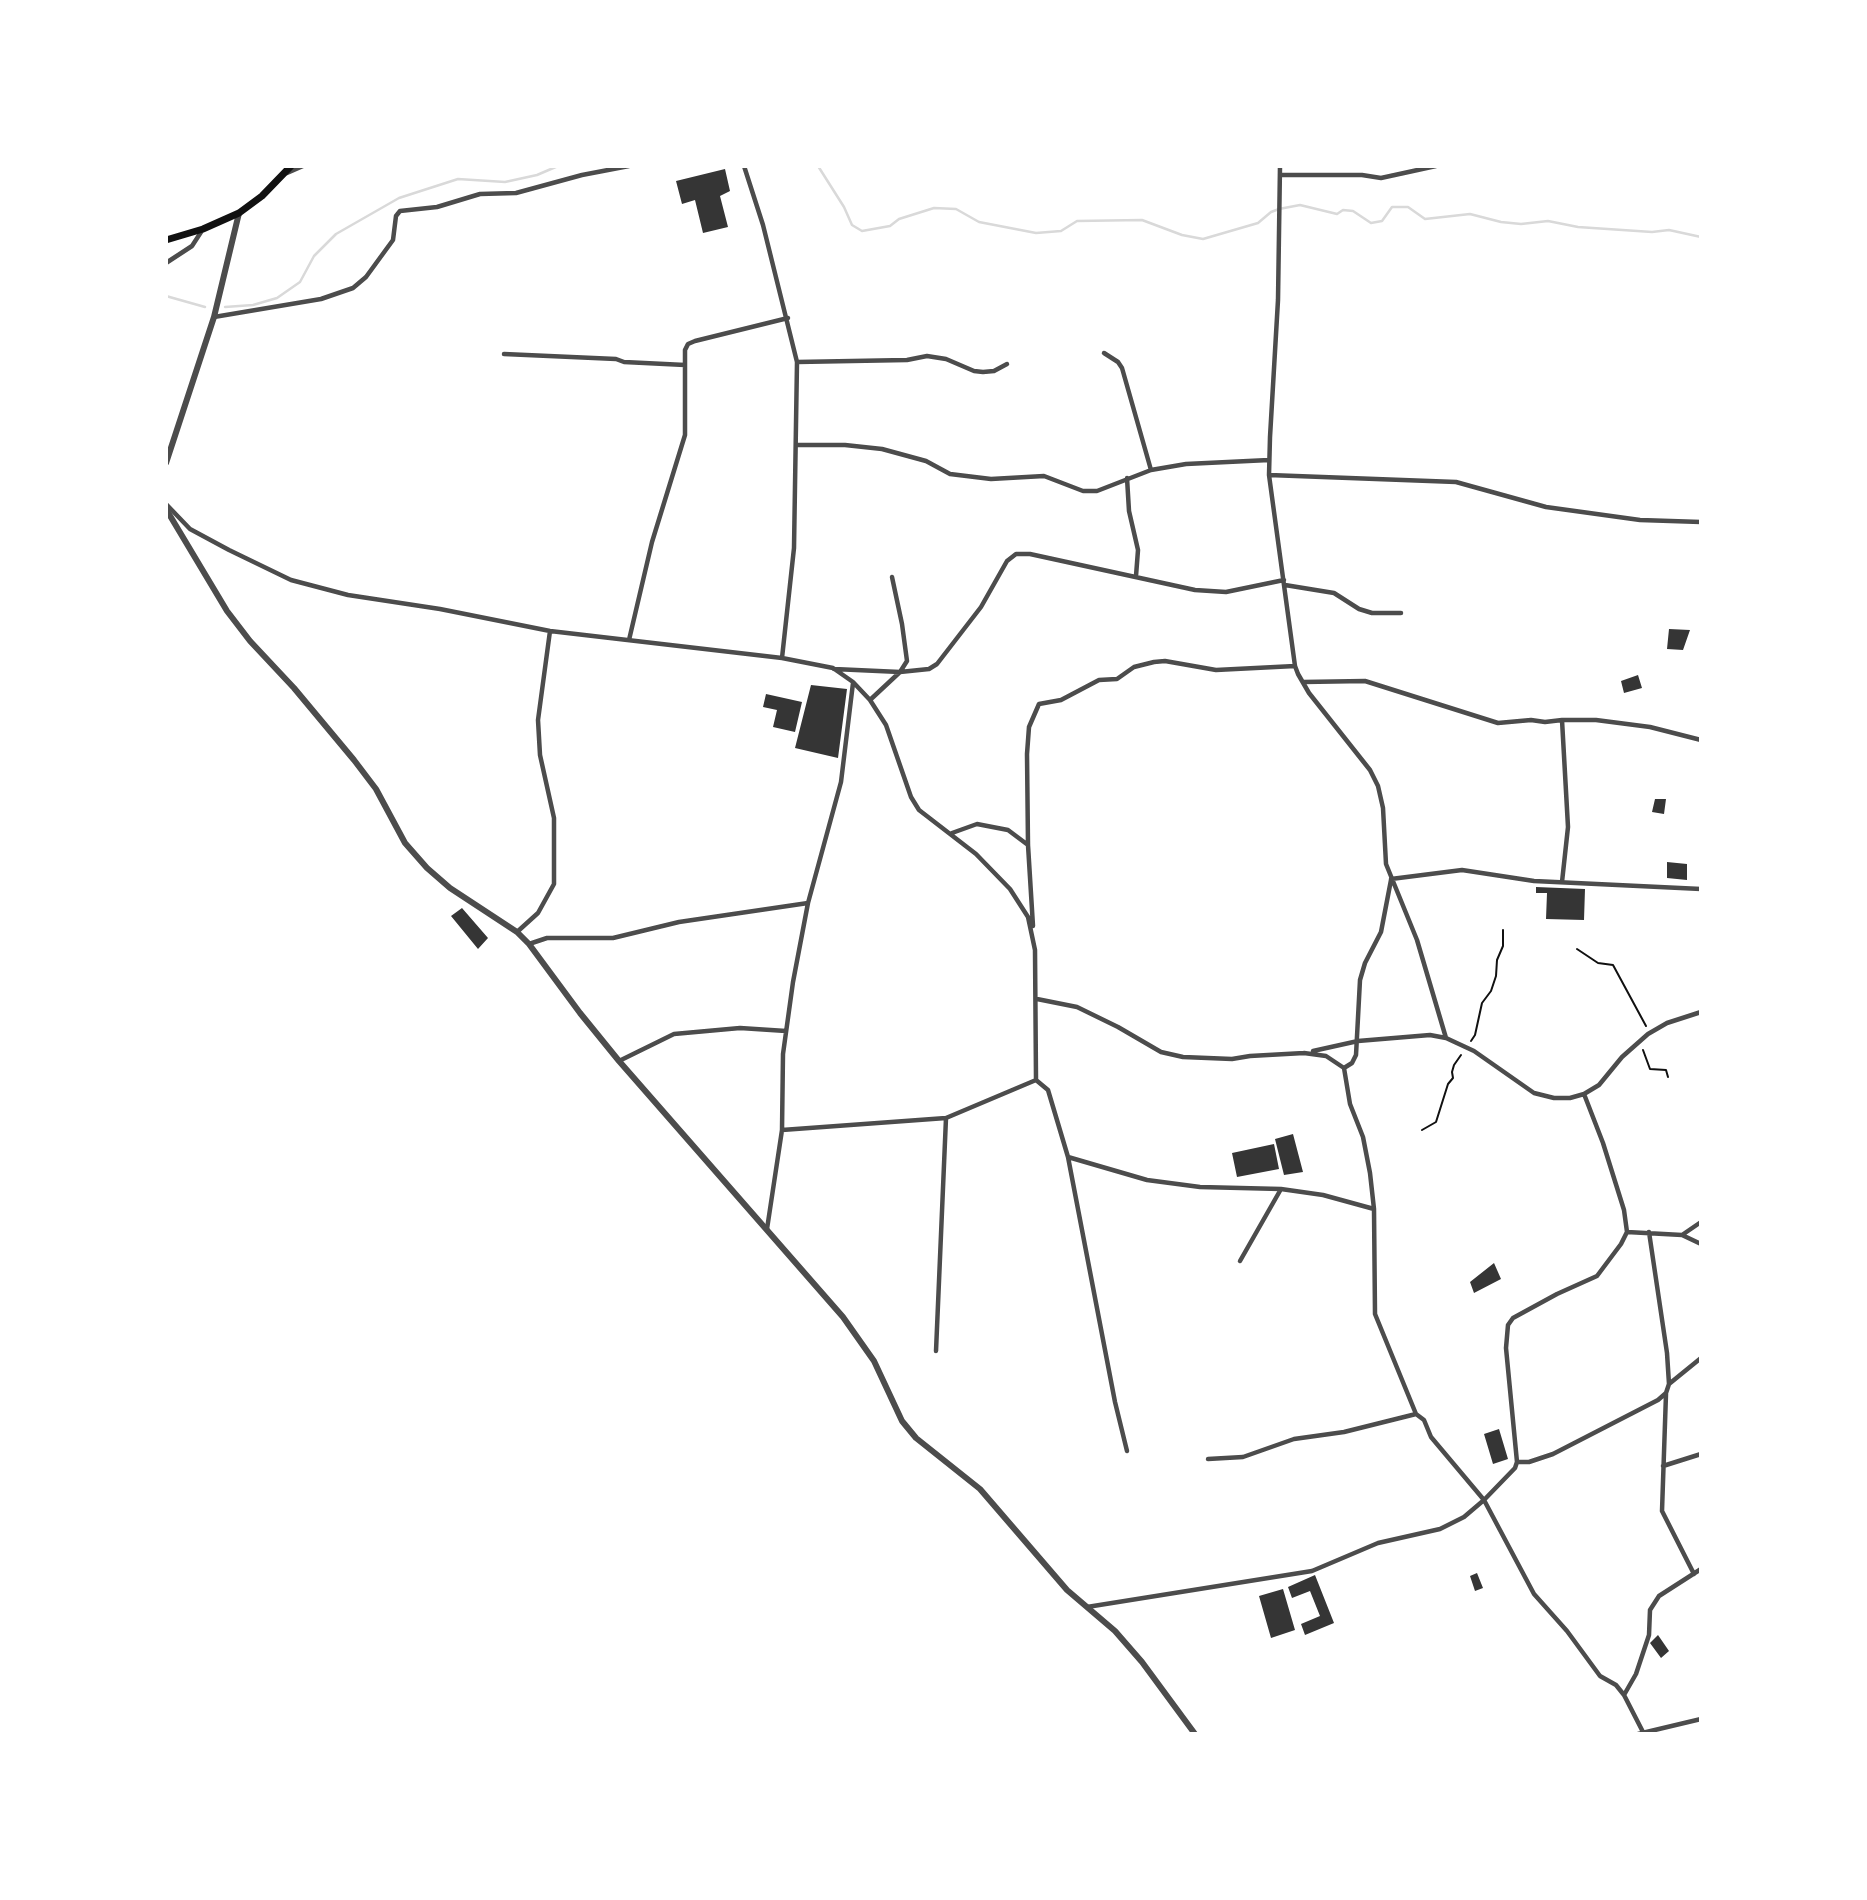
<!DOCTYPE html>
<style>
body{margin:0}
#map{position:relative;width:1867px;height:1900px;overflow:hidden;background:#fff;font-family:"Playfair Display",serif}
canvas{display:block}
.frame{position:absolute;inset:0;border:168px solid #fff;pointer-events:none}
</style>
<div id="map">
<canvas width="1867" height="1900"></canvas>
<div class="frame"></div>
</div>
<script>
const context = document.querySelector('canvas').getContext('2d');
context.lineJoin = 'round';
function shape(rows) {
  const path = new Path2D();
  for (const r of rows) {
    path.moveTo(r[0], r[1]);
    for (let i = 2; i < r.length; i += 2) path.lineTo(r[i], r[i + 1]);
  }
  return path;
}
function strokePath(path, color, width, dash) {
  context.strokeStyle = color;
  context.lineWidth = width;
  context.lineCap = dash ? 'butt' : 'round';
  context.setLineDash(dash || []);
  context.stroke(path);
}
function fillPath(path, color) {
  context.fillStyle = color;
  context.fill(path, 'evenodd');
}
strokePath(shape([
 [818,166,844,207,852,225,862,231,890,226,899,219,934,208,956,209,979,222,1036,233,1061,231,1077,221,1142,220,1182,235,1203,239,1258,223,1271,212,1279,209,1300,205,1337,214,1343,210,1353,211,1371,223,1382,221,1392,207,1408,207,1425,219,1470,214,1501,222,1521,224,1548,221,1578,227,1652,232,1669,230,1701,237],
 [166,296,205,307],
 [225,307,253,305,277,298,300,282,314,256,336,234,399,198,458,179,505,182,537,175,558,166]
]), '#d9d9d9', 2.5);
fillPath(shape([
 [725,169,730,191,720,196,728,227,703,233,695,200,682,204,676,181],
 [1669,629,1690,630,1683,650,1667,649],
 [1638,675,1642,688,1624,693,1621,681],
 [811,685,847,689,838,758,795,748],
 [766,694,802,702,795,732,773,727,777,710,763,707],
 [1655,799,1666,799,1664,814,1652,812],
 [1667,862,1687,864,1687,880,1667,878],
 [1536,887,1585,889,1584,920,1546,919,1547,893,1536,893],
 [462,908,488,938,478,949,451,916],
 [1293,1134,1303,1172,1284,1175,1275,1139],
 [1274,1144,1279,1169,1237,1177,1232,1153],
 [1494,1263,1501,1279,1474,1293,1470,1282],
 [1499,1429,1508,1459,1493,1464,1484,1434],
 [1477,1573,1483,1588,1475,1591,1470,1576],
 [1315,1575,1334,1623,1305,1635,1301,1624,1320,1616,1310,1591,1292,1598,1288,1587],
 [1283,1589,1295,1630,1271,1638,1259,1596],
 [1658,1635,1669,1651,1661,1658,1650,1643]
]), '#353535');
strokePath(shape([
 [1577,949,1598,963,1613,965,1646,1026],
 [1471,1041,1475,1035,1482,1003,1491,991,1496,976,1497,960,1503,946,1503,930],
 [1643,1050,1650,1069,1666,1070,1668,1077],
 [1422,1130,1436,1122,1448,1084,1453,1078,1452,1072,1454,1065,1461,1055]
]), '#111', 2);
strokePath(shape([
 [744,166,763,225,797,362,794,548,782,658],
 [1280,166,1278,300,1270,437,1269,475,1295,666,1298,674,1309,693,1370,770,1378,786,1383,808,1386,864,1417,940,1446,1038],
 [287,173,303,166],
 [1280,175,1362,175,1381,178,1436,166],
 [166,263,192,246,203,229],
 [214,317,321,299,353,288,366,277,393,240,396,216,400,211,437,207,480,194,516,193,582,175,629,166],
 [1104,353,1118,362,1122,368,1151,470],
 [504,354,616,359,624,362,685,365],
 [797,362,907,360,927,356,946,359,974,371,983,372,994,371,1007,364],
 [796,445,845,445,882,449,926,461,950,474,991,479,1044,476,1083,491,1097,491,1151,470,1186,464,1269,460],
 [1269,475,1456,482,1546,507,1640,520,1701,522],
 [1127,478,1129,511,1138,550,1136,576],
 [166,504,190,529,229,550,291,580,348,595,440,609,550,631,782,658,833,668,853,682,870,700,886,725,911,797,919,810,976,854,1010,889,1028,917,1035,950,1036,1080,946,1118,782,1130],
 [1285,585,1334,593,1359,609,1372,613,1401,613],
 [629,640,652,542,685,435,685,350,688,344,695,341,788,318],
 [834,669,900,672,929,669,937,664,981,607,1007,561,1016,554,1030,554,1195,590,1226,592,1284,580],
 [1303,682,1365,681,1498,723,1531,720,1545,722,1562,720,1596,720,1650,727,1701,740],
 [870,700,900,672,907,661,902,624,892,577],
 [1562,720,1568,827,1562,882],
 [952,833,977,824,1008,830,1028,845],
 [1391,879,1462,870,1534,881,1701,889],
 [1033,926,1028,845,1027,754,1029,727,1039,704,1061,700,1099,680,1117,679,1134,667,1154,662,1165,661,1216,670,1295,666],
 [517,932,538,913,554,884,554,818,540,755,538,720,550,631],
 [529,944,547,938,613,938,679,922,808,903],
 [1037,999,1077,1007,1118,1027,1161,1052,1183,1057,1232,1059,1250,1056,1304,1053],
 [1313,1051,1358,1041,1430,1035,1446,1038,1474,1051,1534,1093,1554,1098,1570,1098,1584,1094,1599,1085,1622,1057,1648,1034,1667,1023,1701,1012],
 [1304,1053,1326,1056,1344,1068,1350,1104,1363,1137,1370,1173,1374,1209,1375,1314,1416,1414,1424,1420,1431,1437,1484,1500,1534,1594,1567,1631,1600,1676,1616,1685,1624,1695,1643,1732],
 [619,1061,674,1034,740,1028,786,1031],
 [1344,1068,1352,1063,1356,1055,1360,980,1365,963,1381,932,1391,880],
 [1036,1080,1048,1090,1068,1157,1115,1402,1127,1451],
 [1068,1157,1147,1180,1200,1187,1281,1189,1323,1195,1374,1209],
 [767,1229,782,1130,783,1054,793,982,808,903,841,782,853,683],
 [1627,1232,1682,1235,1701,1244],
 [1649,1232,1667,1353,1669,1384],
 [1682,1235,1701,1222],
 [1240,1261,1281,1189],
 [936,1351,946,1118],
 [1666,1394,1662,1511,1694,1574],
 [1208,1459,1243,1457,1294,1439,1344,1432,1416,1414],
 [1517,1462,1529,1462,1553,1454,1658,1400,1666,1393,1669,1384,1701,1358],
 [1663,1466,1701,1454],
 [1087,1607,1312,1571,1378,1543,1440,1529,1464,1517,1484,1500,1515,1468,1517,1462,1506,1348,1508,1325,1513,1318,1557,1294,1597,1276,1621,1244,1627,1232,1624,1210,1603,1143,1584,1094],
 [1624,1695,1636,1674,1649,1635,1650,1610,1659,1596,1701,1569],
 [1638,1734,1701,1719]
]), '#4c4c4c', 4.5);
strokePath(shape([
 [166,463,214,317,239,213],
 [166,509,227,611,250,641,294,688,354,760,376,789,405,843,427,868,450,888,517,932,529,944,580,1013,619,1061,843,1317,874,1361,902,1421,916,1438,980,1489,1067,1590,1115,1631,1142,1662,1195,1734]
]), '#4c4c4c', 6);
strokePath(shape([
 [166,240,203,229,239,213,262,196,291,166]
]), '#111', 7);
</script>
